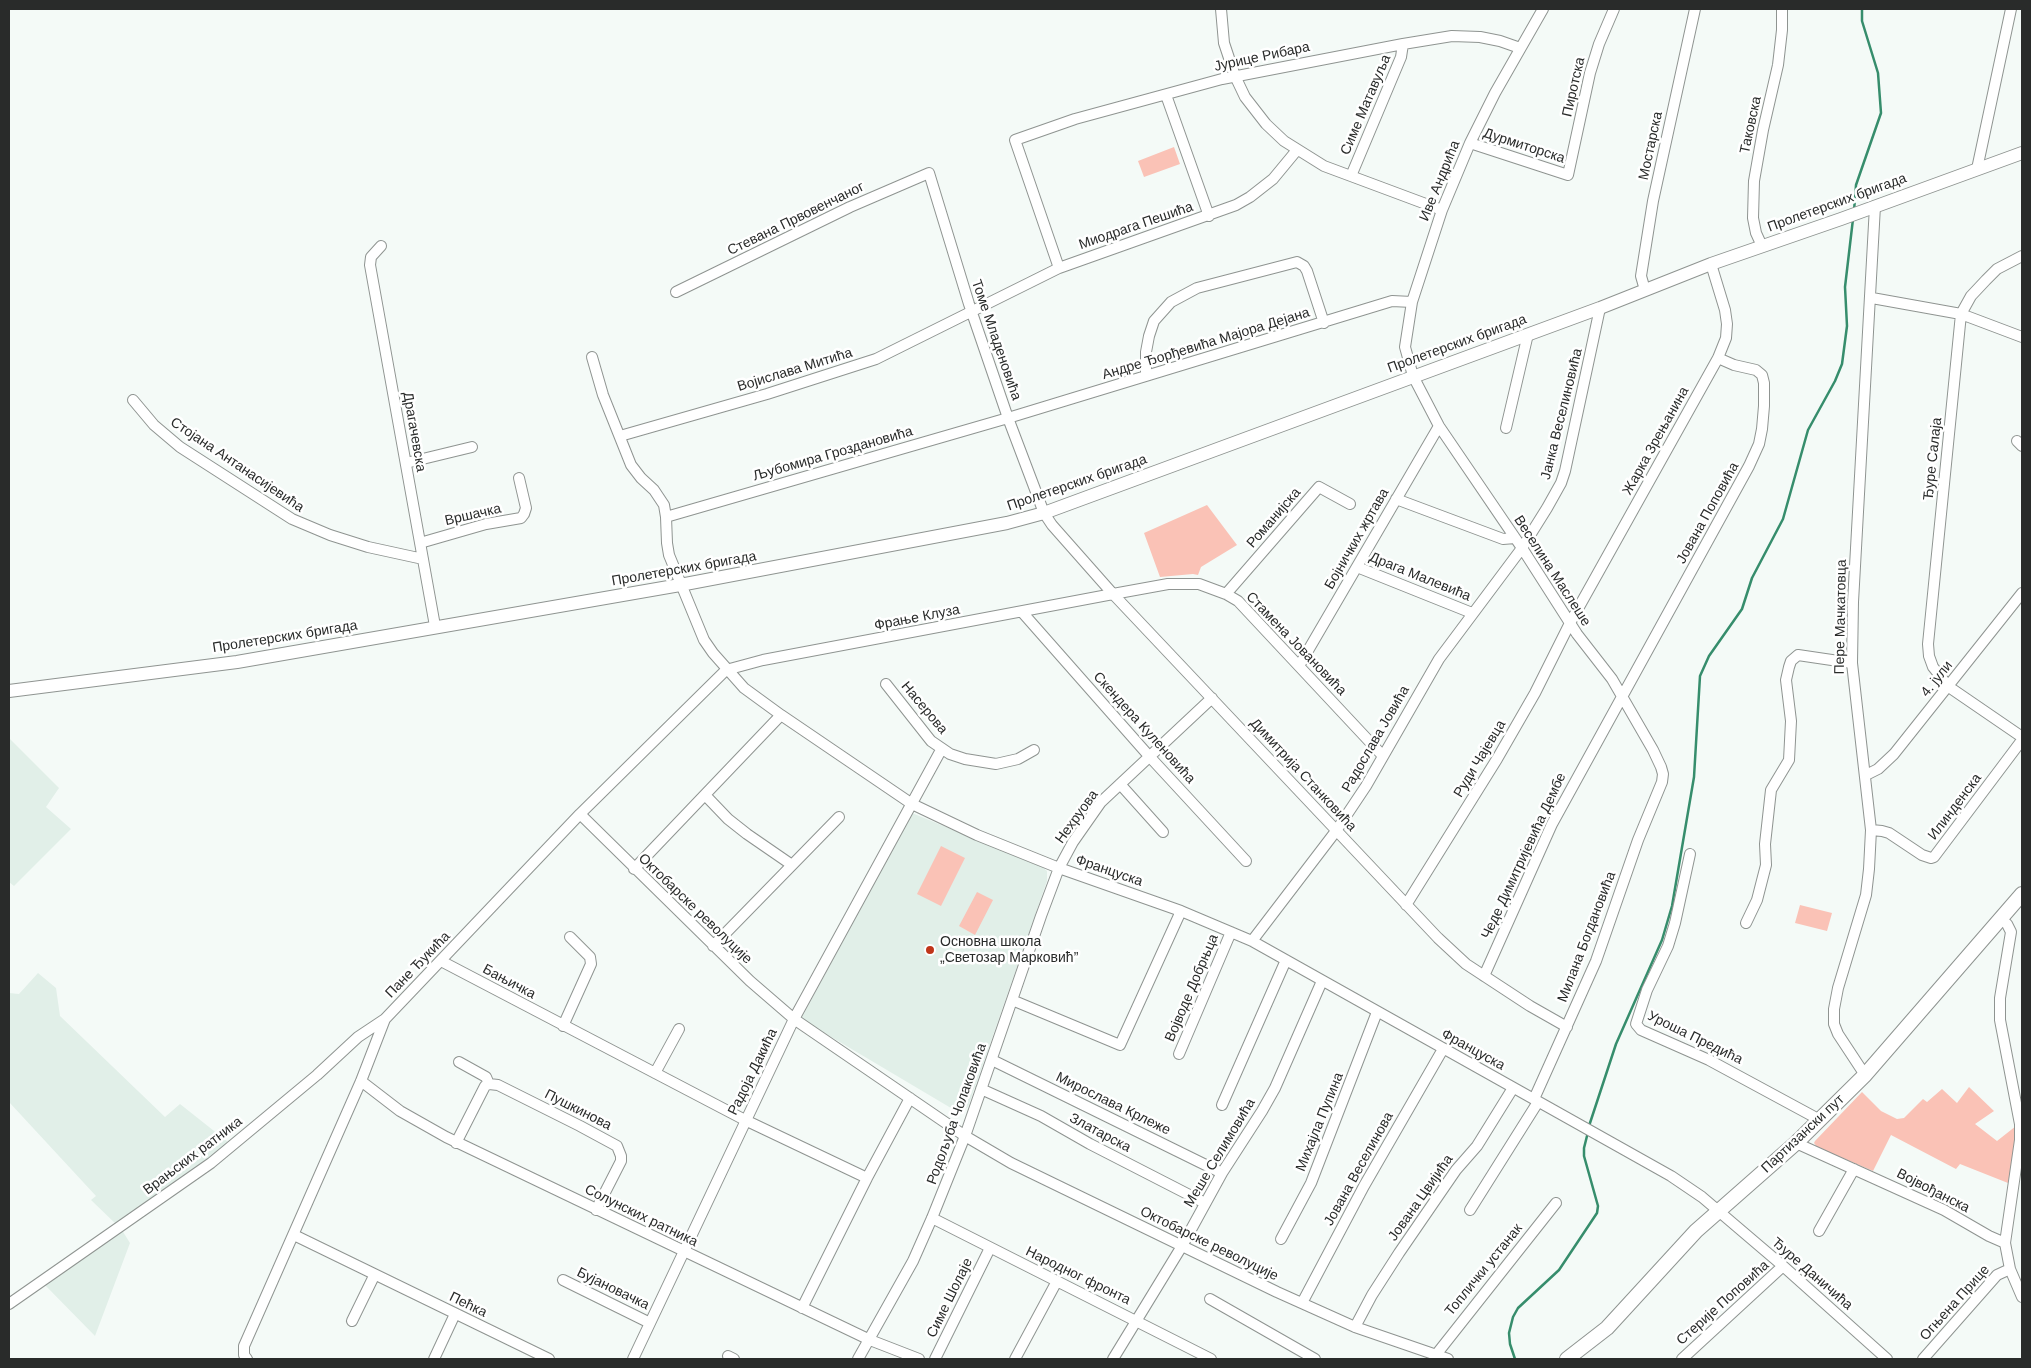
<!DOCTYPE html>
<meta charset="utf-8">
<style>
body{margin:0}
#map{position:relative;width:2031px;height:1368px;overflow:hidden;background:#f4faf7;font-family:Arial,sans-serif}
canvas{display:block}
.frame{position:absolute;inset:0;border:10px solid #292b2a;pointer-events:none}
</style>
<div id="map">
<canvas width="2031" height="1368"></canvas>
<div class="frame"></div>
</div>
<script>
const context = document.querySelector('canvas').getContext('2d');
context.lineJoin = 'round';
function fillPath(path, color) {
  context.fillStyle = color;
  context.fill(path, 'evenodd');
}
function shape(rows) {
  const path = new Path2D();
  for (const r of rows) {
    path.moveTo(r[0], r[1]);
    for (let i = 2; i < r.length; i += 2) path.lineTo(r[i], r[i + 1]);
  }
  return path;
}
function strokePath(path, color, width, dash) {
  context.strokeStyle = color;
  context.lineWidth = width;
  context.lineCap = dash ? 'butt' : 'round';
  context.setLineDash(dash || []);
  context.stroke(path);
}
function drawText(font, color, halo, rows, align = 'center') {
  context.font = font + ' Arial,sans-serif';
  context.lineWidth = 5;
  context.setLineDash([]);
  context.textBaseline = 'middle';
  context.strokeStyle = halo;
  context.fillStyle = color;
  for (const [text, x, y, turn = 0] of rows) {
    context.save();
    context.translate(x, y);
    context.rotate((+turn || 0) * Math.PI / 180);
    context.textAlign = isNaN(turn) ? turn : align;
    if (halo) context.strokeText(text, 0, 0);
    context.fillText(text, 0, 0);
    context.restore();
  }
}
fillPath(shape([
 [9,738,59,788,46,807,71,829,14,886,9,882],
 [912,813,1041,866,1047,871,1047,881,968,1107,962,1112,956,1111,801,1019],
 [38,973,56,988,60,1016,165,1117,180,1104,233,1146,120,1227,130,1243,95,1336,42,1282,119,1227,91,1200,96,1196,9,1102,9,993,19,994]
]), '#e1efe8');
fillPath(shape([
 [1174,147,1180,164,1144,177,1138,161],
 [1207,505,1237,545,1201,567,1198,575,1193,574,1160,577,1144,533],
 [941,846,965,858,941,906,917,894],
 [977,892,993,900,975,935,959,926],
 [1800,905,1832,913,1827,931,1795,923],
 [1969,1087,1994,1111,1975,1124,1997,1141,2016,1126,2017,1137,2008,1183,1960,1164,1956,1169,1891,1135,1873,1171,1817,1147,1814,1143,1815,1141,1862,1092,1881,1111,1897,1119,1904,1118,1923,1099,1927,1102,1942,1089,1957,1103]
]), '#fac2b6');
strokePath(shape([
 [1854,211,1856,185,1881,113,1878,73,1862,21,1862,9],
 [1589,1126,1616,1044,1662,940,1672,906,1694,777,1700,676,1709,656,1742,609,1752,578,1783,519,1808,430,1835,381,1842,364,1847,326,1845,287,1853,219],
 [1515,1359,1510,1344,1509,1333,1513,1317,1518,1308,1559,1270,1597,1213,1598,1206,1584,1156,1584,1148,1588,1132]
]), '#368d6c', 2.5);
const minor = shape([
 [1221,9,1224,43,1235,76,1245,97,1266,124,1284,141,1324,166,1442,210],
 [1166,95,1209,216],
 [1470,143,1568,175,1590,73,1599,44,1614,9],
 [1977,169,2011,9],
 [1351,176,1401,57,1403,44],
 [381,246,371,257,370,265,435,626],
 [1762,246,1756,233,1753,218,1754,181,1763,130,1778,65,1782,30,1782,9],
 [2022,256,1997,269,1986,280,1971,296,1961,314,1928,644,1929,656,1933,667,1949,687,2022,737],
 [1059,268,1015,140,1075,119,1222,79,1403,44,1452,36,1480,37,1500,41,1520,48],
 [1645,290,1641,276,1653,201,1695,9],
 [676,292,850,207,929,173,969,304,1008,418,1044,513,1052,525,1113,594,1438,938,1466,964,1530,1006,1567,1027],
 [1872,298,1961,314,2022,337],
 [592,357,603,395,631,465,641,478,654,490,664,505,666,517,667,543,669,555,704,640,713,653,744,688,781,715,912,804,977,835,1059,868,1181,911,1252,941,1671,1176,1702,1197,1783,1266,1887,1359],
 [1146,376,1146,352,1149,336,1154,321,1171,302,1197,288,1297,262,1304,266,1307,271,1324,323],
 [133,400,154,425,180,447,292,519,330,535,368,547,423,559],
 [1506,428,1528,334],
 [620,436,767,394,876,359,1059,268,1236,205,1250,197,1273,179,1297,150],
 [2017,441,2022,446],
 [406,463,472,447],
 [1396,499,1503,539,1515,538],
 [666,517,1008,418,1392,301,1412,302],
 [420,543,486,524,521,518,524,514,526,508,519,478],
 [1357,567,1472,613],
 [1226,594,1319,487,1350,504],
 [1022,612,1149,756,1246,861],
 [1299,666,1439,426],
 [886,684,931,741,950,754,965,759,996,764,1018,759,1034,750],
 [1866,775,1878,769,1894,754,2022,593],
 [1120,784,1163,832],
 [705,795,728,819,747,834,792,865],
 [580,814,750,981,794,1019,965,1136,1011,1163,1277,1292,1355,1327,1448,1359],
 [1871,830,1882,831,1889,833,1922,855,1931,858,1934,857,2022,740],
 [1690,854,1675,923,1668,946,1647,990,1636,1024,1641,1030,1709,1060,1820,1120],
 [634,869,781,715],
 [1406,905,1497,759,1535,693,1570,623,1718,358,1726,338,1727,324,1725,310,1711,264],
 [2001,919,2007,924,2011,932,2000,998,2000,1020,2020,1124,2020,1140,2005,1243,2010,1269,2022,1297],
 [1746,923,1757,900,1766,865,1765,844,1771,790,1789,760,1791,721,1786,680,1789,667,1791,661,1798,655,1852,663],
 [1252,941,1336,831,1366,786,1439,659,1522,548,1547,508,1561,483,1565,471,1600,308],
 [713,946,839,817],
 [441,961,745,1120,867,1178],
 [1484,976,1552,824,1749,466,1759,444,1762,429,1764,406,1764,383,1762,375,1756,370,1734,365,1718,358],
 [1012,1000,1120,1045,1181,911],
 [563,1026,591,964,590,957,570,937],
 [1179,1054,1231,932],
 [992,1060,1222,1173],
 [459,1062,486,1077,489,1084],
 [655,1073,679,1029],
 [1865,1075,1838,1034,1834,1024,1834,1009,1838,988,1866,895,1869,869,1871,830,1852,663,1853,602,1875,206],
 [361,1081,400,1111,446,1137,870,1340,919,1359],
 [981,1089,1041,1116,1090,1144,1205,1203],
 [1534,1099,1596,961,1638,840,1662,782,1663,774,1661,767,1653,750,1612,679,1577,634,1522,548,1439,426,1413,376,1405,347,1412,302,1442,210,1470,143,1495,93,1543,9],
 [1222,1105,1286,960],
 [456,1143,485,1086,489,1084,498,1085,580,1126,617,1146,621,1156,621,1161,596,1210],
 [1796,1143,1944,1210,1989,1236,2005,1243],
 [1470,1210,1538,1102],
 [932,1218,1211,1359],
 [1819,1231,1854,1169],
 [294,1235,549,1359],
 [1281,1239,1311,1183,1377,1012],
 [563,1280,650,1323],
 [1210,1299,1315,1359],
 [1302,1303,1364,1186,1443,1049],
 [9,1304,211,1163,317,1075,358,1037,385,1019],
 [802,1308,867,1178,910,1098],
 [352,1321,374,1276],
 [1355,1327,1372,1295,1399,1253,1456,1170,1477,1146,1513,1088],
 [728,1356,734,1359],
 [1435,1356,1556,1203],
 [247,1359,244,1355,244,1346,361,1081,385,1019,580,814,726,670,763,660,1113,594,1168,584,1199,584,1226,594,1238,601,1383,756],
 [434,1359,455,1314],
 [633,1359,794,1019,941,750],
 [858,1359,913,1261,932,1218,965,1136,1041,916,1059,868,1073,842,1101,802,1212,698],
 [935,1359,990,1248],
 [1015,1359,1057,1281],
 [1113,1359,1182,1246,1222,1173,1262,1111,1275,1088,1322,981],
 [1682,1359,1783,1266],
 [1923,1359,1997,1275,2010,1269]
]);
const tertiary = shape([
 [9,691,237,662,680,585,1007,523,1044,513,1600,308,1711,264,1841,219,2022,153]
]);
const secondary = shape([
 [1567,1359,1607,1328,1696,1231,1796,1143,1865,1075,2022,894]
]);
strokePath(minor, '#8f9491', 12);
strokePath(tertiary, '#8f9491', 14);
strokePath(secondary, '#8f9491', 16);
strokePath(minor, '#fff', 10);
strokePath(tertiary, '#fff', 12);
strokePath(secondary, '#fff', 14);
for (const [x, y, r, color] of [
 [930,950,5,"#c03519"]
]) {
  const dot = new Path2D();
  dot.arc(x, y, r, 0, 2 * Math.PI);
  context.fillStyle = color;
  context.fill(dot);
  strokePath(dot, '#fff', 2);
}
drawText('14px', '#292b2a', '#fff', [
 ["Јурице Рибара",1262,57,-12],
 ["Пиротска",1574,87,-77],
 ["Симе Матавуља",1366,105,-67],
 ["Таковска",1751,125,-78],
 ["Дурмиторска",1524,146,18],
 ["Мостарска",1651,146,-78],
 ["Иве Андрића",1440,181,-68],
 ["Пролетерских бригада",1837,203,-20],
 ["Стевана Првовенчаног",796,219,-26],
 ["Миодрага Пешића",1136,226,-19],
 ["Томе Младеновића",996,340,71],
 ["Андре Ђорђевића Мајора Дејана",1206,344,-17],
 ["Пролетерских бригада",1457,344,-20],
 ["Војислава Митића",795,370,-17],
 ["Јанка Веселиновића",1562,414,-76],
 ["Драгачевска",414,432,80],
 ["Жарка Зрењанина",1656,441,-61],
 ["Љубомира Гроздановића",833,454,-16],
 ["Ђуре Салаја",1933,459,-84],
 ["Стојана Антанасијевића",237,465,34],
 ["Пролетерских бригада",1077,483,-19],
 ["Јована Поповића",1708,513,-61],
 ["Вршачка",473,515,-13],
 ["Романијска",1274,518,-49],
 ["Бојничких жртава",1357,539,-60],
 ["Пролетерских бригада",684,569,-10],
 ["Веселина Маслеше",1552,571,57],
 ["Драга Малевића",1420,577,22],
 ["Пере Мачкатовца",1841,617,-89],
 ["Фрање Клуза",917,618,-11],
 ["Пролетерских бригада",285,637,-9],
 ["Стамена Јовановића",1296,644,46],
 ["4. јули",1937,679,-51],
 ["Насерова",924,708,50],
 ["Скендера Куленовића",1144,728,48],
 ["Радослава Јовића",1376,739,-60],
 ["Руди Чајевца",1480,759,-59],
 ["Димитрија Станковића",1303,775,47],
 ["Илинденска",1955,807,-53],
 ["Нехруова",1077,817,-54],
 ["Чеде Димитријевића Дембе",1524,856,-65],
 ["Француска",1109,871,19],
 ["Октобарске револуције",695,909,44],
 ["Милана Богдановића",1587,937,-69],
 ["Пане Ђукића",418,965,-46],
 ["Бањичка",509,982,28],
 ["Војводе Добрњца",1192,988,-67],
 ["Уроша Предића",1695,1038,26],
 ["Француска",1473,1050,29],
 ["Радоја Дакића",753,1072,-64],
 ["Мирослава Крлеже",1113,1104,26],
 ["Пушкинова",578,1110,27],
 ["Родољуба Чолаковића",957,1114,-70],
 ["Михајла Пупина",1320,1122,-68],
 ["Златарска",1100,1133,28],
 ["Партизански пут",1803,1134,-43],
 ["Меше Селимовића",1220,1153,-59],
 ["Врањских ратника",193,1156,-37],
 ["Јована Веселинова",1359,1169,-61],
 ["Војвођанска",1933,1191,27],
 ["Јована Цвијића",1421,1198,-55],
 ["Солунских ратника",641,1216,26],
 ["Октобарске револуције",1209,1244,26],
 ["Топлички устанак",1484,1270,-51],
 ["Ђуре Даничића",1812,1274,41],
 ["Народног фронта",1078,1276,26],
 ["Бујановачка",613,1289,26],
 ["Симе Шолаје",950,1298,-64],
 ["Стерије Поповића",1723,1303,-42],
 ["Огњена Прице",1955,1303,-48],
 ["Пећка",468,1305,26]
]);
drawText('14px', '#292b2a', '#fff', [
 ["Основна школа",940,942],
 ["„Светозар Марковић”",940,958]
], 'left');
</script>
